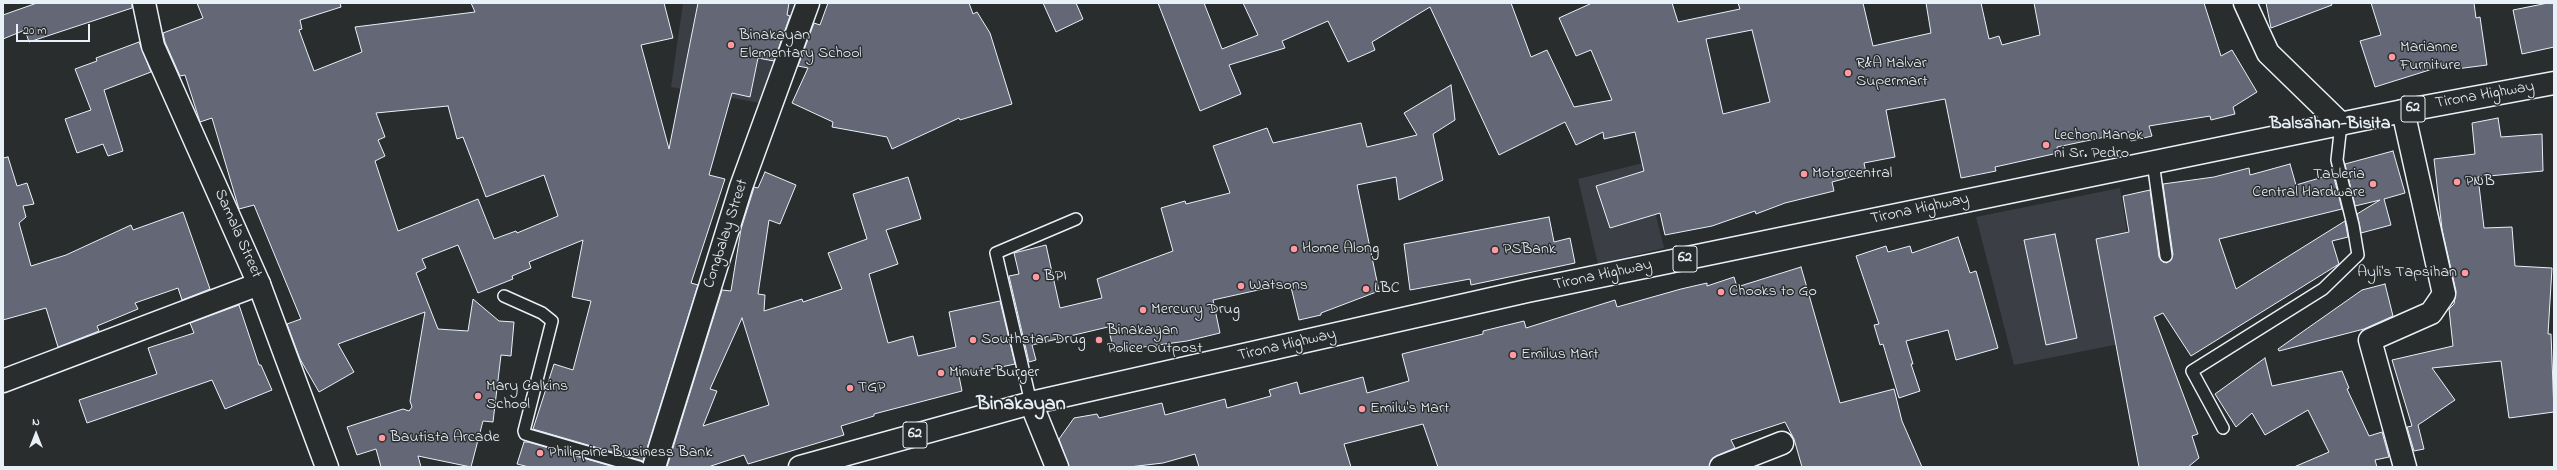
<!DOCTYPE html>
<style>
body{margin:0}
#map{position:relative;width:2557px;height:470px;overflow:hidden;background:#2a2d2e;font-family:"Indie Flower",sans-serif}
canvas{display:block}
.frame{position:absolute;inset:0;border:4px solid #e8f1f8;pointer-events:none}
.north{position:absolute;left:16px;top:414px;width:40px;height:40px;-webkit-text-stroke:3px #2a2d2e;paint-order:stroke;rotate:0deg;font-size:11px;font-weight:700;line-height:16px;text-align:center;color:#e8f1f8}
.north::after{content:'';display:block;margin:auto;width:14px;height:18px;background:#e8f1f8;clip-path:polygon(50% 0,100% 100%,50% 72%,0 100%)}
.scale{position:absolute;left:16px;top:24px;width:74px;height:18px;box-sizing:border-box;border:2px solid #e8f1f8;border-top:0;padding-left:5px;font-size:12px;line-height:14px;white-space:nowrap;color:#e8f1f8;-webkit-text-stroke:3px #2a2d2e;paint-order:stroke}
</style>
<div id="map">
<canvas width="2557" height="470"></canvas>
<div class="frame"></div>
<div class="north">N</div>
<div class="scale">20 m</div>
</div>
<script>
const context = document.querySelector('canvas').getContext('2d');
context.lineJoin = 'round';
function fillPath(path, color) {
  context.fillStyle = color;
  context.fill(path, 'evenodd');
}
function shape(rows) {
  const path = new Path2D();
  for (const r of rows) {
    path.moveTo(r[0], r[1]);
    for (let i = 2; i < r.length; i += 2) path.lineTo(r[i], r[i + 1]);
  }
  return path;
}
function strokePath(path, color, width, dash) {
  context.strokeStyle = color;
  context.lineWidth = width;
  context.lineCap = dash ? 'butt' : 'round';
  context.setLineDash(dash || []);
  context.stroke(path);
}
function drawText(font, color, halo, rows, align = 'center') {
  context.font = font + ' "Indie Flower",sans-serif';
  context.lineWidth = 3;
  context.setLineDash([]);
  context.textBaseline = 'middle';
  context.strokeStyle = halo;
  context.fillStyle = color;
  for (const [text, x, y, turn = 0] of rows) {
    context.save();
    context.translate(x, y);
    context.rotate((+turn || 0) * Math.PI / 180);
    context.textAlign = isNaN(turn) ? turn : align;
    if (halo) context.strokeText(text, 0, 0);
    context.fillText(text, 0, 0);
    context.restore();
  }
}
fillPath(shape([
 [683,3,799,3,766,104,671,87],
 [1643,163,1664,248,1598,264,1578,179],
 [2120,188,2144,339,2014,365,1976,217]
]), '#3b3e44');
const building = shape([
 [37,3,132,3,132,8,29,42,25,30,3,39,3,15,37,3],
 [197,3,340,3,341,7,300,20,302,29,299,30,314,71,362,52,355,27,475,12,471,3,664,3,673,38,641,45,669,149,698,3,789,3,787,15,790,16,774,61,758,58,750,97,732,93,709,175,725,179,691,283,698,285,643,461,533,429,554,364,573,370,591,301,572,297,583,240,529,262,531,268,512,276,513,279,478,293,458,245,422,259,426,268,416,273,438,329,468,331,473,299,499,321,514,322,511,356,501,355,493,422,483,421,471,467,418,456,421,467,381,467,376,449,357,455,347,427,403,409,409,411,412,407,410,401,425,312,338,344,354,372,319,392,300,359,287,324,301,319,254,205,239,209,212,118,200,122,185,75,180,76,165,42,163,33,203,18,197,3],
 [448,106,457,139,463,137,486,197,544,175,558,216,517,233,516,231,494,239,478,199,398,231,375,161,385,156,378,140,385,137,376,113,448,106],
 [828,3,969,3,973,14,977,12,990,33,1012,104,960,120,959,118,892,149,887,137,832,127,833,122,792,103,808,68,798,66,814,23,820,25,828,3],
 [1043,3,1076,3,1083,19,1056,32,1043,3],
 [1158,3,1204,3,1222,49,1258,35,1243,3,1511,3,1531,57,1547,50,1574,107,1612,100,1591,50,1576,56,1559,18,1592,3,1672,3,1678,22,1740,9,1738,3,1863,3,1873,46,1931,33,1926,3,1981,3,1989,39,1999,36,2002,45,2040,35,2034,3,2204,3,2221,56,2232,50,2257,92,2233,107,2235,114,2211,120,2210,116,2149,126,2152,136,2131,141,2129,132,2057,147,2058,153,1995,167,1996,171,1961,178,1945,99,1886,110,1895,157,1864,163,1866,173,1832,182,1834,191,1785,203,1756,214,1755,211,1712,226,1665,235,1660,213,1610,228,1596,186,1644,171,1635,132,1604,139,1603,132,1576,145,1565,122,1499,155,1430,7,1372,42,1375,50,1348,62,1328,21,1282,41,1285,48,1229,65,1241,94,1200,111,1158,3],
 [1752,30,1770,102,1723,114,1706,39,1752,30],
 [2266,3,2331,3,2332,5,2271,28,2266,3],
 [2371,3,2474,3,2476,18,2480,17,2487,65,2456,69,2455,62,2375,87,2360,41,2381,35,2371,3],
 [2548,3,2554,3,2554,47,2522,54,2513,10,2548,3],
 [139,42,151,72,104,90,123,151,108,156,103,144,77,153,65,119,91,110,75,69,97,61,96,58,139,42],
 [1451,85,1455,120,1433,134,1443,180,1399,200,1396,177,1357,185,1379,291,1321,313,1321,315,1299,320,1290,283,1213,300,1220,333,1187,341,1114,351,1108,327,1032,345,1036,360,1029,362,1009,276,1019,274,1014,253,1046,245,1060,308,1102,298,1097,279,1173,251,1161,208,1185,201,1186,204,1230,193,1213,146,1267,128,1273,143,1361,123,1367,147,1417,135,1404,113,1451,85],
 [2498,118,2501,137,2542,134,2543,171,2478,177,2484,228,2512,227,2515,266,2552,268,2548,334,2551,334,2554,412,2509,418,2501,361,2432,368,2455,400,2418,425,2424,449,2414,451,2407,427,2412,426,2392,360,2453,346,2449,309,2454,304,2456,291,2442,229,2434,159,2475,154,2472,123,2498,118],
 [2393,151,2405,193,2384,199,2391,225,2361,233,2357,214,2380,200,2355,206,2345,164,2393,151],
 [8,157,17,186,27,183,34,204,23,206,26,217,19,223,31,266,66,255,131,225,133,230,183,212,210,289,182,300,178,288,135,303,138,309,97,326,99,331,58,347,46,308,3,320,3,158,8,157],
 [2290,164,2296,185,2333,174,2342,209,2219,239,2236,289,2345,221,2348,237,2332,241,2339,264,2191,356,2163,313,2154,317,2198,434,2192,436,2199,458,2188,467,2139,467,2096,239,2129,232,2123,196,2150,190,2159,257,2163,262,2167,263,2173,255,2163,184,2214,177,2249,168,2250,175,2290,164],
 [765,172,796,185,780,224,769,220,758,294,765,295,764,311,802,299,803,302,842,289,828,253,867,239,853,194,908,177,921,219,886,230,898,264,869,274,888,343,913,336,918,356,956,347,949,312,1000,301,1015,364,959,376,962,391,874,414,874,416,841,426,844,435,748,464,744,455,708,467,667,467,722,290,731,291,741,229,753,191,754,187,758,188,765,172],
 [742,318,769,405,703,426,717,391,710,389,742,318],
 [1549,217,1554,242,1570,238,1575,263,1471,285,1470,279,1410,290,1404,244,1549,217],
 [2055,234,2077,338,2046,345,2024,240,2055,234],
 [1958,237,1970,273,1976,271,1998,348,1956,360,1948,330,1906,341,1913,364,1911,364,1920,391,1899,398,1883,344,1880,345,1874,325,1879,324,1856,256,1886,246,1888,252,1910,246,1912,253,1958,237],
 [1801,267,1840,403,1894,389,1902,421,1922,467,1802,467,1794,439,1785,422,1731,440,1735,448,1716,456,1711,460,1709,467,1438,467,1423,424,1344,444,1351,467,1199,467,1195,454,1163,463,1129,467,1069,467,1059,439,1074,418,1097,414,1099,418,1162,403,1165,415,1225,399,1227,408,1271,396,1269,390,1297,382,1300,394,1363,377,1367,393,1409,381,1402,354,1483,334,1483,331,1524,321,1526,328,1615,300,1617,307,1681,289,1707,283,1707,286,1734,277,1737,287,1801,267],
 [2385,284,2393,316,2364,329,2279,351,2278,349,2362,290,2385,284],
 [239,305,259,365,261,365,272,390,225,409,212,380,87,423,79,400,157,374,148,348,194,333,190,323,239,305],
 [2265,358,2272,386,2342,371,2349,388,2347,389,2369,436,2382,432,2389,457,2375,460,2377,467,2294,467,2329,452,2308,410,2265,435,2252,413,2236,427,2215,394,2265,358],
 [524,442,528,442,614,467,529,467,517,464,524,442]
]);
fillPath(building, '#636776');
strokePath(building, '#e8f1f8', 1);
const lane = shape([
 [2153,162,2166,256],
 [504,296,542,313,552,321,524,431,525,434,639,467],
 [1031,403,996,253,1076,219],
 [2223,428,2192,371,2323,289,2358,255,2353,225,2337,160,2341,124]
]);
const street = shape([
 [2403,111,2444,294,2431,313,2370,340,2405,467],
 [3,381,259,284],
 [1721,467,1782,443]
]);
const secondary = shape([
 [144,3,153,46,259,284,327,467],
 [2245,3,2268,53,2341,124],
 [1031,403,1057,467],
 [654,467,741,187,808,3]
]);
const primary = shape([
 [800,467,1031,403,1527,291,2403,111,2554,83]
]);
strokePath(lane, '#e8f1f8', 14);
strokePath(street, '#e8f1f8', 25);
strokePath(secondary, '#e8f1f8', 25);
strokePath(primary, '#e8f1f8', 25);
strokePath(lane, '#2a2d2e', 11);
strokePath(street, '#2a2d2e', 22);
strokePath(secondary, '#2a2d2e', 22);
strokePath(primary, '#2a2d2e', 22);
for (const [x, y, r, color] of [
 [731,45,4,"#ff9aa2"],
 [2392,57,4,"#ff9aa2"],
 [1848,73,4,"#ff9aa2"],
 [2046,145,4,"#ff9aa2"],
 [1804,174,4,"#ff9aa2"],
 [2457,182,4,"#ff9aa2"],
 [2373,184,4,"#ff9aa2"],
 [1294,249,4,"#ff9aa2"],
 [1495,250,4,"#ff9aa2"],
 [2465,273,4,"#ff9aa2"],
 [1036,277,4,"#ff9aa2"],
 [1241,286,4,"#ff9aa2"],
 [1366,289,4,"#ff9aa2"],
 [1721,292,4,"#ff9aa2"],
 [1143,310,4,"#ff9aa2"],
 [973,340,4,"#ff9aa2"],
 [1099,340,4,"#ff9aa2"],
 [1513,355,4,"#ff9aa2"],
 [941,373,4,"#ff9aa2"],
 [850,388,4,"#ff9aa2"],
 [478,396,4,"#ff9aa2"],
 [1362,409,4,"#ff9aa2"],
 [382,438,4,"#ff9aa2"],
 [540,453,4,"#ff9aa2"]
]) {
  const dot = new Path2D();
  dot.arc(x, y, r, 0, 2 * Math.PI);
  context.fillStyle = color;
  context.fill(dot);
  strokePath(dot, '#2a2d2e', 1.5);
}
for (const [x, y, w] of [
 [2413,109,24],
 [1685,259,24],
 [915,435,24]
]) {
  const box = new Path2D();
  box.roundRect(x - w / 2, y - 13, w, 26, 3);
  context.fillStyle = '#2a2d2e';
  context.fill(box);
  strokePath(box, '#e8f1f8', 1);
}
drawText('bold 15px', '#e8f1f8', null, [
 ["62",2413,109],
 ["62",1685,259],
 ["62",915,435]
]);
drawText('16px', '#e8f1f8', '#2a2d2e', [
 ["Binakayan",739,36],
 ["Elementary School",739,54],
 ["Marianne",2400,48],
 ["Furniture",2400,66],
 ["R&A Malvar",1856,64],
 ["Supermart",1856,82],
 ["Lechon Manok",2054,136],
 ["ni Sr. Pedro",2054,154],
 ["Motorcentral",1812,174],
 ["Tableria",2365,175,"right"],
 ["Central Hardware",2365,193,"right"],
 ["PNB",2465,182],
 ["Home Along",1302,249],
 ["PSBank",1503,250],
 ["Ayli's Tapsihan",2457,273,"right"],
 ["BPI",1044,277],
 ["Watsons",1249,286],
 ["LBC",1374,289],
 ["Chooks to Go",1729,292],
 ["Mercury Drug",1151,310],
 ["Binakayan",1107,331],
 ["Police Outpost",1107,349],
 ["Southstar Drug",981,340],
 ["Emilus Mart",1521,355],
 ["Minute Burger",949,373],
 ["Mary Calkins",486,387],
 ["School",486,405],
 ["TGP",858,388],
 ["Emilu's Mart",1370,409],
 ["Bautista Arcade",390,438],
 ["Philippine Business Bank",548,453]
], 'left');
drawText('16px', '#e8f1f8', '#2a2d2e', [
 ["Tirona Highway",2485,96,-10],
 ["Tirona Highway",1920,210,-12],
 ["Samala Street",237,234,66],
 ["Congbalay Street",727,234,-72],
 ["Tirona Highway",1603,276,-12],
 ["Tirona Highway",1287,346,-13]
]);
drawText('bold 18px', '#e8f1f8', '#2a2d2e', [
 ["Balsahan-Bisita",2330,125]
]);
drawText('bold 20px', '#e8f1f8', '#2a2d2e', [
 ["Binakayan",1021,406]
]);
</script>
